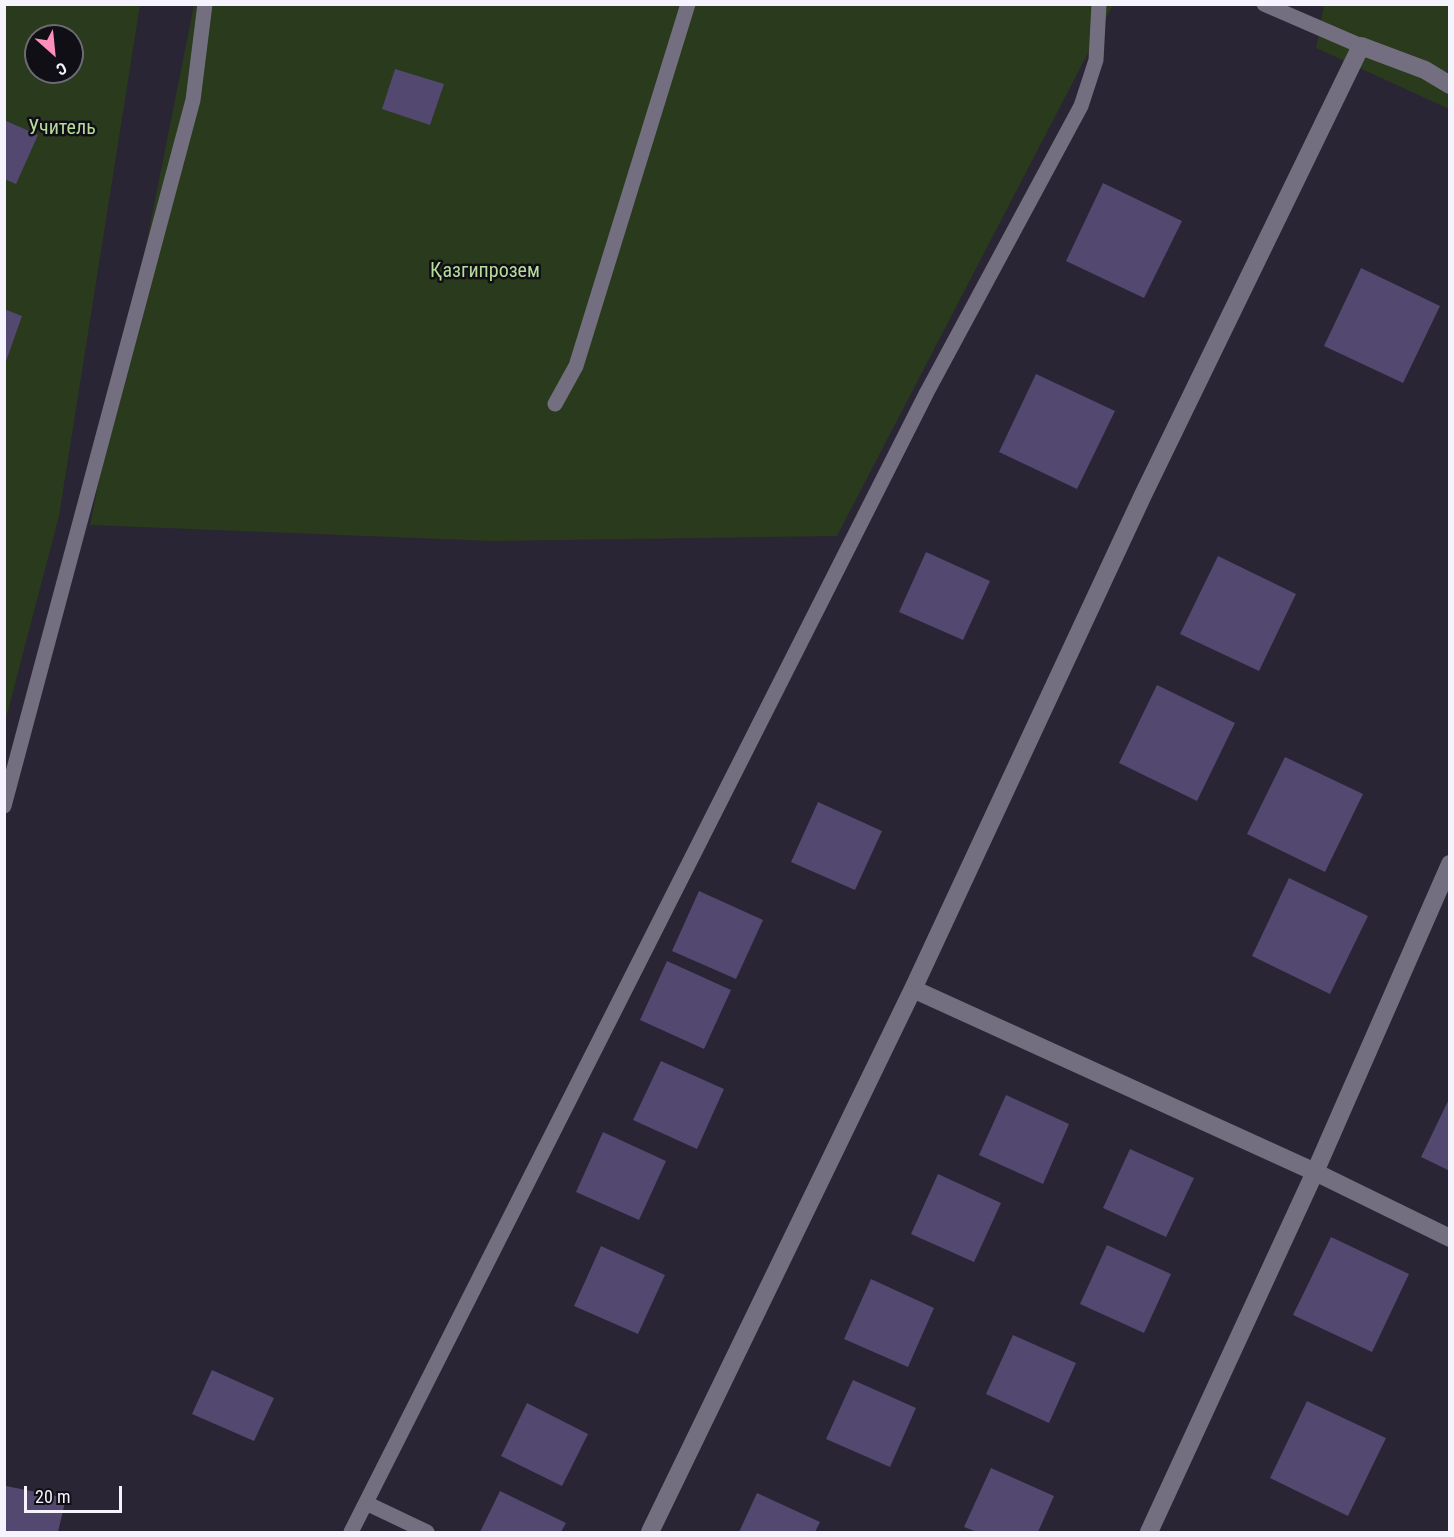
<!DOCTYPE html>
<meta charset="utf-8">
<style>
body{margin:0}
#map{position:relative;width:1454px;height:1537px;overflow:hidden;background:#292534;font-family:"Roboto Condensed",sans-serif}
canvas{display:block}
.frame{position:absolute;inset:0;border:6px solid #f5f3fd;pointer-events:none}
.north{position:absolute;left:24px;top:24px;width:60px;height:60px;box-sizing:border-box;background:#110f16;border:2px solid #6c6a72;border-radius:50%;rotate:153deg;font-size:16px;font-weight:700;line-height:24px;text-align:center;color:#f5f3fd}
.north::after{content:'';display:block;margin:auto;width:21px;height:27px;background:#fe8ebc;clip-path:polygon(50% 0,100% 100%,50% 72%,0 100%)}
.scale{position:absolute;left:24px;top:1486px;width:98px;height:27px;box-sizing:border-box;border:3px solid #f5f3fd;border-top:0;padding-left:8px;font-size:18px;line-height:21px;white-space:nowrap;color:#f5f3fd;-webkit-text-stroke:4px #110f16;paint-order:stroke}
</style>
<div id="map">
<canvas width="1454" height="1537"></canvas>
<div class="frame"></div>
<div class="north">С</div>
<div class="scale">20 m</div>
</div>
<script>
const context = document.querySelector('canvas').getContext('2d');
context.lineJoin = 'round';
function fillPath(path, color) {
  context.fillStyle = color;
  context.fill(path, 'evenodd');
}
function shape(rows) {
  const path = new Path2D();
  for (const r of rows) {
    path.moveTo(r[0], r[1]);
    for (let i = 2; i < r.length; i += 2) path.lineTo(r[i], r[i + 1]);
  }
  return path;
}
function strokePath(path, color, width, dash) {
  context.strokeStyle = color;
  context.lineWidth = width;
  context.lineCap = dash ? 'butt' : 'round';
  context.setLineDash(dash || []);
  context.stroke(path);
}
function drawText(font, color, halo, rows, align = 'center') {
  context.font = font + ' "Roboto Condensed",sans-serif';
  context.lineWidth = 5;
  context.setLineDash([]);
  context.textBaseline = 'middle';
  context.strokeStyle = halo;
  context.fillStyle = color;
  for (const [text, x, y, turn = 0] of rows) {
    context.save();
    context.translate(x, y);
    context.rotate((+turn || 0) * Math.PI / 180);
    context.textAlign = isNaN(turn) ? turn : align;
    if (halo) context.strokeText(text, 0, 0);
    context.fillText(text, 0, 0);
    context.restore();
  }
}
fillPath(shape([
 [5,5,140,5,59,516,5,722],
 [36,36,72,36,72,72,36,72],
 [194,5,1113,5,837,536,492,541,90,525],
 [1324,5,1449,5,1449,109,1316,48]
]), '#2a3a1c');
fillPath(shape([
 [395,69,444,84,430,125,382,109],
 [4,120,38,135,16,184,4,179],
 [1103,183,1182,221,1144,298,1066,261],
 [1361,268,1440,306,1403,383,1324,346],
 [4,309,22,316,5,364,4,364],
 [1036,374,1115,411,1077,489,999,452],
 [926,552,990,581,963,640,899,612],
 [1218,556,1296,594,1259,671,1180,634],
 [1157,685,1235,723,1197,801,1119,763],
 [1285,757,1363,794,1325,872,1247,834],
 [818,802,882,831,855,890,791,862],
 [1289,878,1368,916,1330,994,1252,956],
 [699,891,763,920,736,979,672,951],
 [667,961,731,990,704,1049,640,1020],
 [661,1061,724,1089,697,1149,633,1120],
 [1006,1095,1069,1124,1043,1184,979,1155],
 [1450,1097,1450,1171,1421,1157],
 [603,1132,666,1161,639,1220,576,1192],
 [1130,1149,1194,1178,1166,1237,1103,1208],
 [938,1174,1001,1203,974,1262,911,1234],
 [1331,1237,1409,1274,1372,1352,1293,1315],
 [1107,1245,1171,1274,1144,1333,1080,1304],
 [601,1246,665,1275,638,1334,574,1306],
 [871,1279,934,1308,908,1367,844,1339],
 [1013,1335,1076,1363,1049,1423,986,1394],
 [212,1370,274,1398,254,1441,192,1414],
 [853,1380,916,1408,890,1467,826,1439],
 [1307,1401,1386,1438,1348,1516,1270,1478],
 [527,1403,588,1434,562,1486,501,1456],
 [991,1468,1054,1496,1038,1532,977,1532,964,1527],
 [6,1486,66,1498,58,1532,5,1532],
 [500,1491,566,1523,561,1532,480,1532],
 [757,1493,820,1522,815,1532,739,1532]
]), '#534870');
strokePath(shape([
 [1264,4,1361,46],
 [555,404,576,366,688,4],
 [4,806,193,100,205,4],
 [366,1503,427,1532],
 [351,1532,927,392,1081,106,1096,60,1099,4]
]), '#736f81', 15);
strokePath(shape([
 [913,989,1315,1172,1450,1238],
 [650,1532,913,989,1143,495,1361,46,1425,70,1450,85],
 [1149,1532,1315,1172,1450,864]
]), '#736f81', 18);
drawText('20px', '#b7db9a', '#110f16', [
 ["Учитель",62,129],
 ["Қазгипрозем",485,272]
]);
</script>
